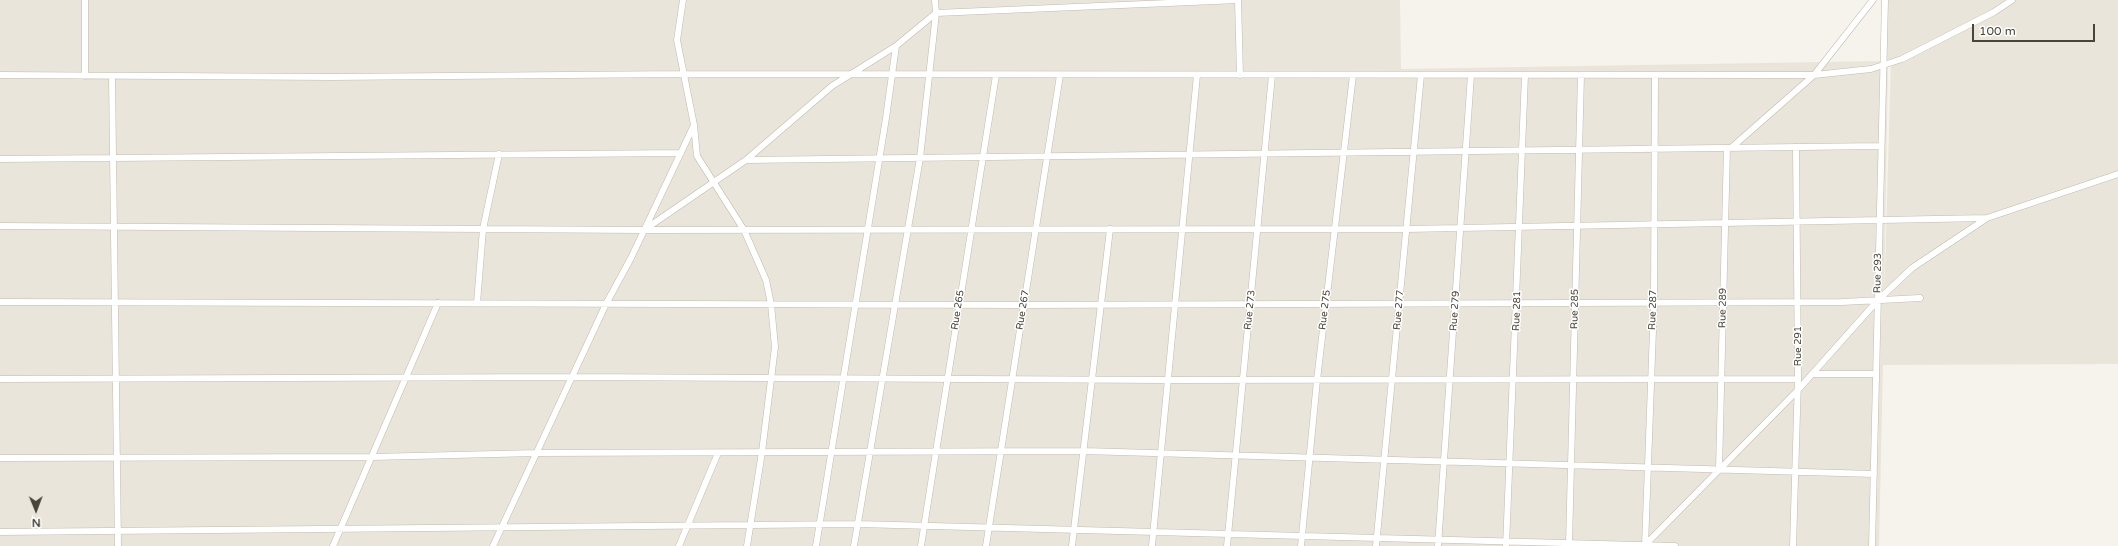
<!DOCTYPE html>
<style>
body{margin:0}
#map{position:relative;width:2118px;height:546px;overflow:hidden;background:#f6f3ec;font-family:"Varela Round",sans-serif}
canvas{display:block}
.north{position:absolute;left:16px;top:490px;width:40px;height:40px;-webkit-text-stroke:3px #fff;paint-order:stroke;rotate:179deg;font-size:11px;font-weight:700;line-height:16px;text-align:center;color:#4b4439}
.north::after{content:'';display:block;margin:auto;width:14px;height:18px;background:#4b4439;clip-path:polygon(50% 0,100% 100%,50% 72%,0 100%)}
.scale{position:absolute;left:1972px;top:24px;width:123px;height:18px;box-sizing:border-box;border:2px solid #4b4439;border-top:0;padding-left:5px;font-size:12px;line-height:14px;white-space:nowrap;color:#4b4439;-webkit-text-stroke:3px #fff;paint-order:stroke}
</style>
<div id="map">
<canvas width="2118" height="546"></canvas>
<div class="north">N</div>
<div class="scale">100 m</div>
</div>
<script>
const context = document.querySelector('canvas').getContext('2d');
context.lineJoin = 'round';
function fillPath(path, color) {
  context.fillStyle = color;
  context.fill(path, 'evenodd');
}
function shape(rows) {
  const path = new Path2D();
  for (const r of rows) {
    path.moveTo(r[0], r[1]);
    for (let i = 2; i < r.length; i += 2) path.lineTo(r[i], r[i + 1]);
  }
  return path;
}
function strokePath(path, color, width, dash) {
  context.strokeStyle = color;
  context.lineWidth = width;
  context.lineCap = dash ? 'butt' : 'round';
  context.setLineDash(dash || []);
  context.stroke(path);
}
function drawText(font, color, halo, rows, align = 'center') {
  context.font = font + ' "Varela Round",sans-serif';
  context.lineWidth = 3;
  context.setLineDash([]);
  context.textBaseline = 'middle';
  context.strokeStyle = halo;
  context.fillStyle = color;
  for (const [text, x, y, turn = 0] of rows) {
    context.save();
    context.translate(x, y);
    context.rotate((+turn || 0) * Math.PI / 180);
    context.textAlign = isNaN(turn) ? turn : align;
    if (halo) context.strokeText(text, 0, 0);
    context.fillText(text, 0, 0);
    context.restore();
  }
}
fillPath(shape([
 [0,0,1400,0,1401,69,1883,61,1885,0,2118,0,2118,364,1883,365,1879,546,0,546],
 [1891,59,1884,306,1888,61,1885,61]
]), '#eae5da');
const minor = shape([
 [85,0,85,76],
 [683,0,677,40,694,125,697,156,744,230,766,280,771,304,775,347,762,452,747,546],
 [1238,0,1240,75],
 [0,75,332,77,684,74,1814,75,1871,69,1902,59,1994,12,2012,0],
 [112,76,118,546],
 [1731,148,1814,75,1873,0],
 [0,159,681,153],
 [746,160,1881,146],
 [0,226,644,230,1407,229,1987,218],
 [644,230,746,160,832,86,896,46,936,13,1238,0],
 [0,302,1024,305,1842,302,1920,298],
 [477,303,483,229,499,154],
 [1813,374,1876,374],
 [0,379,572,377,1168,380,1798,379],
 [0,458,372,457,537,453,1084,451,1874,474],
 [1719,469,1727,148],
 [0,532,858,524,1675,546],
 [1569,543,1581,75],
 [333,546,438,303],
 [493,546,606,304,631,258,694,125],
 [679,546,718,453],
 [816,546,886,118,896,46],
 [854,546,920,158,936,13,935,0],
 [921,546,996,75],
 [986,546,1060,75],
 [1072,546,1110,229],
 [1152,546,1197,75],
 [1227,546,1272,75],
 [1301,546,1317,380,1353,75],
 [1376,546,1421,75],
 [1438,546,1471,75],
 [1506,546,1525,75],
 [1644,546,1797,391,1878,300,1912,268,1987,218,2118,174],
 [1645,546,1654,303,1655,75],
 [1793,546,1798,379,1796,147],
 [1872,546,1885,0]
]);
strokePath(minor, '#c2bbae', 7);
strokePath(minor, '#fff', 6);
drawText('10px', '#4b4439', '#fff', [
 ["Rue 293",1878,273,-89],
 ["Rue 289",1723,308,-89],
 ["Rue 285",1575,309,-89],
 ["Rue 265",958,310,-81],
 ["Rue 267",1023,310,-81],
 ["Rue 273",1250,310,-84],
 ["Rue 275",1325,310,-83],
 ["Rue 277",1399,310,-85],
 ["Rue 287",1653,310,-88],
 ["Rue 279",1455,311,-86],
 ["Rue 281",1517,311,-88],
 ["Rue 291",1798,346,-90]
]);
</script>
